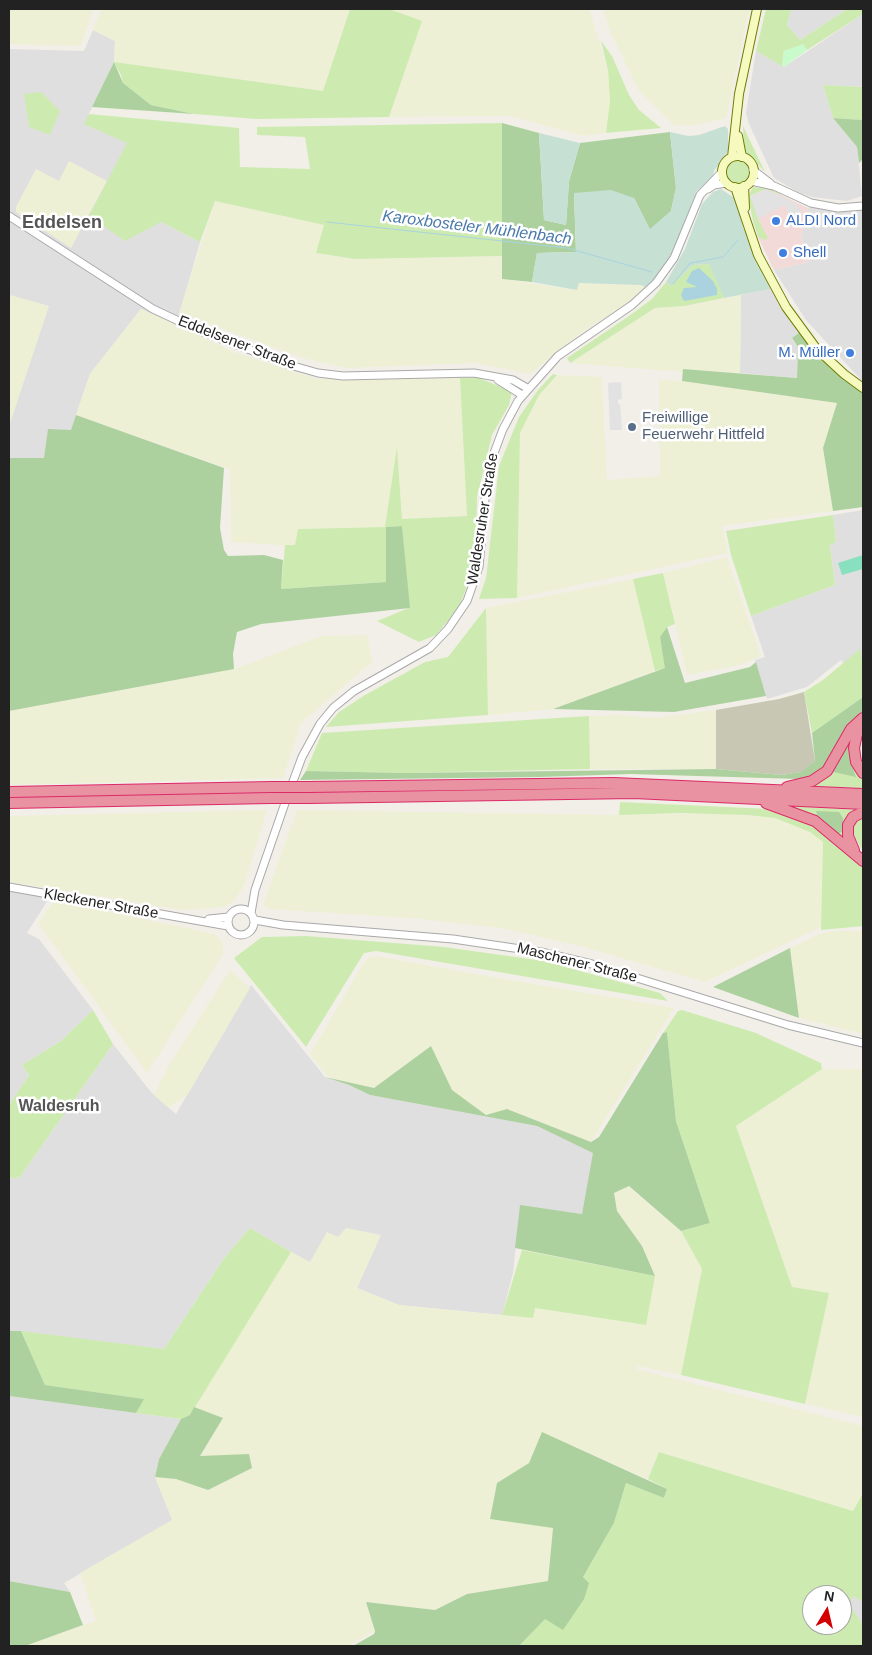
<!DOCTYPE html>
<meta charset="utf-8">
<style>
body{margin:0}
#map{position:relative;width:872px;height:1655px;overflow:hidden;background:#f2efe9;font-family:Helvetica,sans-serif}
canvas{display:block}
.frame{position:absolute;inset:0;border:10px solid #222;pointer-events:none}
.north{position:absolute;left:802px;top:1585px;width:50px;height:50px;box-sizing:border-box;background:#fff;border:1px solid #a7a7a7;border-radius:50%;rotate:9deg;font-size:14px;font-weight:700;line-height:20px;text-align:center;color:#222}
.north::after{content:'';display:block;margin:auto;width:18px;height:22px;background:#d40000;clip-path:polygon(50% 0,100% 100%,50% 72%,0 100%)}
</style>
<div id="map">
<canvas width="872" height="1655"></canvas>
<div class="frame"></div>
<div class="north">N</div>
</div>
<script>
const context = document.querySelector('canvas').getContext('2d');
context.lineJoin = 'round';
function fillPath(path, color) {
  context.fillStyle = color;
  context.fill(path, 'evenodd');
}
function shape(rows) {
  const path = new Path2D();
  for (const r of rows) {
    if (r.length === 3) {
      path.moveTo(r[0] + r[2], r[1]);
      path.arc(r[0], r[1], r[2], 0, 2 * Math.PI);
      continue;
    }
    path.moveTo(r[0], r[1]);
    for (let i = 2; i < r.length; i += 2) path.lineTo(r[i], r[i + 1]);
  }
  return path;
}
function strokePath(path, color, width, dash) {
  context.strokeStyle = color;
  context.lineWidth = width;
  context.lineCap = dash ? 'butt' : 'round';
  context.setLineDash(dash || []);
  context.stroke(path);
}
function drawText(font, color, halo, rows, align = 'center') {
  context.font = font + ' Helvetica,sans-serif';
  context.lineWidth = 5;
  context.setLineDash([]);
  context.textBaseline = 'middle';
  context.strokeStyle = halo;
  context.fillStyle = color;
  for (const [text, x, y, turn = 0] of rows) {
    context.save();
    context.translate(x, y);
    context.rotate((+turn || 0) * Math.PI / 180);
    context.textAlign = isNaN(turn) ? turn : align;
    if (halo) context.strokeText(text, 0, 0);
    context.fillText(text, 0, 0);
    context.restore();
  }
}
fillPath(shape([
 [791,9,847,9,800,40,787,25],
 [863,14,863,87,823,85,833,118,857,147,862,196,847,201,812,197,798,192,774,178,749,124,746,113,756,51,784,67],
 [93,30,115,41,114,62,88,116,127,143,161,222,200,242,176,325,141,309,90,374,71,430,45,458,9,458,9,426,48,306,9,295,9,49,84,51],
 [812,206,863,209,863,382,806,320,774,270,809,262,801,236,808,208],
 [771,289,799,333,792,339,798,347,797,378,740,373,741,295],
 [863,510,863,688,841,660,807,687,767,699,755,660,765,657,751,616,835,585,830,544,836,542,833,515],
 [9,888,51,895,27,933,39,939,93,1010,61,1041,22,1065,29,1075,9,1105],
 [251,985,325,1077,349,1085,370,1095,537,1126,594,1153,582,1214,520,1206,513,1273,502,1315,399,1305,357,1288,380,1235,338,1237,310,1263,250,1228,225,1257,164,1349,9,1331,9,1179,20,1177,113,1044,151,1092,176,1114],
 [9,1396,181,1419,159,1459,155,1477,173,1520,64,1583,70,1592,9,1581],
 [852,1595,863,1602,863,1625,849,1605]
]), '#e0dfdf');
fillPath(shape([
 [766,188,808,208,801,236,809,262,774,270,758,237,749,201]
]), '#f2dad9');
fillPath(shape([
 [804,692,815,761,802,772,782,775,716,769,716,710,779,699]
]), '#c7c7b4');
fillPath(shape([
 [9,9,93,9,81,46,9,44],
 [101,9,350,9,323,91,114,62,115,41,93,30],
 [389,9,589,9,608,70,610,101,606,133,584,136,510,116,389,117,421,22],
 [603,9,749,9,726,118,697,125,674,125,639,91,611,33],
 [69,161,107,181,71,248,16,212,16,207,36,169,59,181],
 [215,201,325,225,316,253,355,259,502,256,502,279,577,290,579,283,641,285,647,288,628,303,585,330,530,374,475,363,347,368,306,359,179,313],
 [9,295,49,306,9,426],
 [741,295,740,373,683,369,683,372,570,363,655,308,684,306],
 [141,309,234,352,316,379,460,378,467,516,402,519,397,450,386,527,298,529,295,546,231,542,230,469,76,415,90,374],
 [557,375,602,377,607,480,660,476,659,380,682,381,837,403,823,448,833,511,722,526,728,553,517,598,520,433,539,395],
 [727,557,761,656,741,665,687,675,663,573],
 [633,579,655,671,553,709,488,715,486,608],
 [367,635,373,661,301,723,283,778,9,785,9,711,235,669,321,636],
 [716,710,716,769,590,769,589,716,619,715,654,718],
 [267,810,244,886,234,901,224,907,184,910,9,882,9,816],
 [297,810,619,815,716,813,775,818,810,832,823,842,821,927,705,982,584,947,501,928,411,918,269,909,263,905,264,902],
 [58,901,215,934,223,942,223,954,147,1073,38,923,53,902],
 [832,931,863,931,863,1034,799,1018,790,948,817,935],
 [378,956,447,969,674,1008,591,1142,508,1109,486,1115,452,1090,431,1046,374,1088,328,1077,310,1054,364,962,370,957],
 [230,970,250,988,188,1094,169,1108,154,1095,168,1067],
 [822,1069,863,1069,863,1417,805,1404,829,1293,792,1287,736,1126],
 [628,1186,681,1231,702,1269,681,1375,637,1366,636,1369,863,1426,863,1493,853,1511,659,1452,648,1479,542,1433,529,1463,497,1484,490,1518,553,1528,548,1581,467,1594,435,1610,366,1602,375,1631,347,1646,25,1646,96,1621,80,1573,172,1520,155,1477,176,1479,208,1490,249,1454,200,1457,222,1419,194,1407,291,1252,310,1262,327,1232,338,1237,346,1228,381,1235,357,1288,399,1305,533,1318,534,1308,645,1325,655,1276,642,1246,617,1211,614,1193]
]), '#eef0d5');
fillPath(shape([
 [350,9,389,9,422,21,389,117,257,119,194,114,151,105,123,83,121,75,114,62,323,91],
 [766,9,791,9,787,25,800,40,847,9,863,9,863,14,807,50,803,45,784,51,782,66,756,51],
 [601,41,612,56,629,95,639,110,661,128,606,133,610,101,608,70],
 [823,85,863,87,863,120,833,118],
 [41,92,60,111,50,135,29,127,24,94],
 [89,114,239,128,240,167,310,169,305,137,257,135,257,127,502,123,502,256,355,259,316,253,324,225,215,201,200,242,161,222,125,241,89,216,127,143,84,124],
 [743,126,765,172,744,149],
 [738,172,11],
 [753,187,771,189,784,196,766,189,750,196,758,219,768,238,765,240,758,237,753,221,748,196],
 [710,264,724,298,684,306,655,308,570,363,567,358,629,316,652,299,666,282,671,286,693,265],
 [553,374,557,375,539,395,520,433,517,598,479,599,486,578,499,466,519,417,538,390],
 [476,377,512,391,509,405,492,435,477,497,476,539,470,578,459,607,436,635,419,642,377,621,409,608,402,526,386,527,386,582,281,589,285,545,295,545,298,529,385,527,397,447,402,519,467,516,460,378],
 [833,515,836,542,830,545,835,585,751,616,731,555,726,531],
 [663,573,675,624,667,627,660,637,666,668,655,671,633,579],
 [486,608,488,715,326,727,339,712,365,695,425,662,448,657],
 [860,649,863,665,863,697,812,733,804,692,823,680],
 [589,716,590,769,405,773,306,771,322,733],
 [855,734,863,775,863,788,806,786,829,771,851,763,847,741],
 [620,802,770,809,808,822,840,845,863,868,863,926,821,930,823,842,810,832,775,818,747,815,681,813,619,815],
 [787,806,857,810,852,815,848,844,837,835,843,831,843,818,816,811,818,821],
 [863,815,863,852,852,831,853,824],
 [306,936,444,947,544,961,660,993,668,1001,376,951,364,953,306,1047,234,958,262,937],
 [93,1010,113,1044,20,1177,9,1179,9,1105,29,1075,22,1065,61,1041],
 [682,1010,756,1033,821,1063,822,1069,736,1126,792,1287,829,1293,805,1404,681,1375,702,1269,681,1231,710,1223,676,1121,667,1032,663,1033,678,1011],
 [250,1228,291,1252,190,1415,181,1419,136,1413,143,1399,45,1385,21,1331,164,1349,225,1257],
 [522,1250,655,1276,646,1325,535,1308,533,1318,502,1315],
 [659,1452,853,1511,863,1493,863,1602,853,1596,849,1604,863,1625,863,1646,519,1646,583,1577,614,1523,626,1483,664,1498,667,1489,648,1479],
 [812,1595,842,1595,842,1625,812,1625]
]), '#cdebb0');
fillPath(shape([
 [114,62,123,83,151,105,194,114,92,107],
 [833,118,863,120,863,159,859,163,857,147],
 [502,123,539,133,544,220,566,225,569,181,580,143,670,132,676,188,671,211,650,230,634,198,574,193,576,252,537,253,532,282,502,279],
 [799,333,828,365,863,394,863,507,833,511,823,448,837,403,682,381,683,369,797,378,798,347,792,338],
 [76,415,224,468,220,528,224,550,228,556,264,555,283,560,281,589,386,582,386,527,402,526,410,608,261,624,237,632,233,654,234,669,9,711,9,458,44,458,48,429,71,430],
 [667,627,685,683,750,667,756,662,766,696,674,712,553,709,665,668,660,637],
 [863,697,863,711,842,734,827,765,811,776,798,779,631,774,540,777,300,780,306,771,405,773,716,769,782,775,801,772,815,761,812,733],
 [847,741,851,763,856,777,829,771],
 [816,811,839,812,843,818,843,831,837,835,818,821],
 [790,948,799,1018,713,987],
 [667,1032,676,1121,710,1223,681,1231,629,1186,614,1193,617,1211,642,1246,655,1276,515,1248,520,1205,582,1214,593,1153,537,1126,370,1095,349,1085,325,1077,374,1088,431,1046,452,1090,486,1115,507,1109,591,1142,599,1137,663,1033],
 [9,1331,21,1331,45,1385,144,1399,136,1413,9,1396],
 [194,1407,223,1418,200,1456,249,1454,252,1468,208,1490,176,1479,155,1477,159,1459,181,1419,190,1415],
 [542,1432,667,1489,664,1498,626,1483,614,1523,583,1577,589,1583,584,1599,563,1630,545,1619,519,1646,353,1646,374,1634,375,1631,366,1602,435,1610,467,1594,548,1581,553,1528,490,1519,497,1483,529,1463],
 [9,1581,70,1592,83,1625,25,1646,9,1646]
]), '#add19e');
fillPath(shape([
 [725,126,728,129,728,151,714,171,713,176,696,192,676,246,661,273,647,288,641,285,579,283,577,290,532,282,537,253,576,252,574,193,611,190,634,198,650,229,671,211,676,188,670,132,688,136,699,135],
 [539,133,580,143,569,181,566,225,544,220],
 [721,189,736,199,743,227,771,289,724,298,709,264,693,265,671,286,666,282,685,249,702,204,713,192]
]), '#c6e0d4');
fillPath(shape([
 [803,44,807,50,784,67,782,66,784,51]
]), '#c8facc');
fillPath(shape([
 [863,555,863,569,842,575,838,563]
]), '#88e0be');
fillPath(shape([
 [766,189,796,204,802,213,797,227,784,205,758,219,750,196],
 [621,382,622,399,618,400,618,404,620,404,622,430,610,430,608,383]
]), '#e2e2e2');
fillPath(shape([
 [699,268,713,281,717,289,717,295,684,301,681,295,684,288,697,287,686,282,692,271]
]), '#aad3df');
strokePath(shape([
 [327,222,567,248,652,272],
 [673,284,690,263,723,257,738,240]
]), '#aad3df', 1);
const tertiary = shape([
 [753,170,770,183],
 [751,181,774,186,811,203,838,208,863,206],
 [708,189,714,185,726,183],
 [9,216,153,309,200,331,290,365,318,373,343,376,474,373,513,380,527,388],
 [498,380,522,395],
 [9,887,228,926],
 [241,922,13],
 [251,913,255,890,284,806,302,757,320,724,333,708,354,691,430,648,448,629,467,601,479,567,486,488,491,461,503,429,518,401,558,356,632,305,656,283,674,258,700,195,722,172],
 [209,919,229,917],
 [255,920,283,925,453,939,541,952,592,964,788,1025,863,1043]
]);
const secondary = shape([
 [738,136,742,157],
 [738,172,16],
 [732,157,739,94,757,9],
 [744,186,745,208],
 [735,187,758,255,786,307,816,348,844,374,863,388]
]);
const motorway = shape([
 [863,724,857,734,854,748,856,762,863,773],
 [307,787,614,783,863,794],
 [787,787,812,781,827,771,851,729,863,718],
 [9,792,272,787],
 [308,798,634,793,863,804],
 [9,803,271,798],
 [766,803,815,821,863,861],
 [854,850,848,836,848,825,853,817,863,812]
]);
strokePath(tertiary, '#a9a9a9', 9);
strokePath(secondary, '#707d05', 10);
strokePath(motorway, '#dc2a67', 12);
strokePath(tertiary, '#fff', 7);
strokePath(secondary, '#f7fabf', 8);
strokePath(motorway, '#e892a2', 10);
const motorwayBridge = shape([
 [272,787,307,787],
 [271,798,308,798]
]);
strokePath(motorwayBridge, '#dc2a67', 12, []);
strokePath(motorwayBridge, '#e892a2', 10);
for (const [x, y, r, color] of [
 [776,221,5,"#3f7fe0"],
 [783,253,5,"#3f7fe0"],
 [850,353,5,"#3f7fe0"],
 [632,427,5,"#5c6f8a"]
]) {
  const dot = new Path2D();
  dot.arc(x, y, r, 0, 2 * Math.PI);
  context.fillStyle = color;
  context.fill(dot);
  strokePath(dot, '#fff', 2);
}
drawText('15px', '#366cbe', '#fff', [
 ["ALDI Nord",786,221],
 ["Shell",793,253],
 ["M. Müller",840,353,"right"]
], 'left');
drawText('15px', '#222', '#fff', [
 ["Eddelsener Straße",237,343,21],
 ["Waldesruher Straße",483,519,-81],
 ["Kleckener Straße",101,904,10],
 ["Maschener Straße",577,963,14]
]);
drawText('15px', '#4e5e75', '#fff', [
 ["Freiwillige",642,418],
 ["Feuerwehr Hittfeld",642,435]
], 'left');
drawText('italic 16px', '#4a7aab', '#fff', [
 ["Karoxbosteler Mühlenbach",477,228,7]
]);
drawText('bold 16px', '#555', '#fff', [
 ["Waldesruh",59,1107]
]);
drawText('bold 18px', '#555', '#fff', [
 ["Eddelsen",62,223]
]);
</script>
